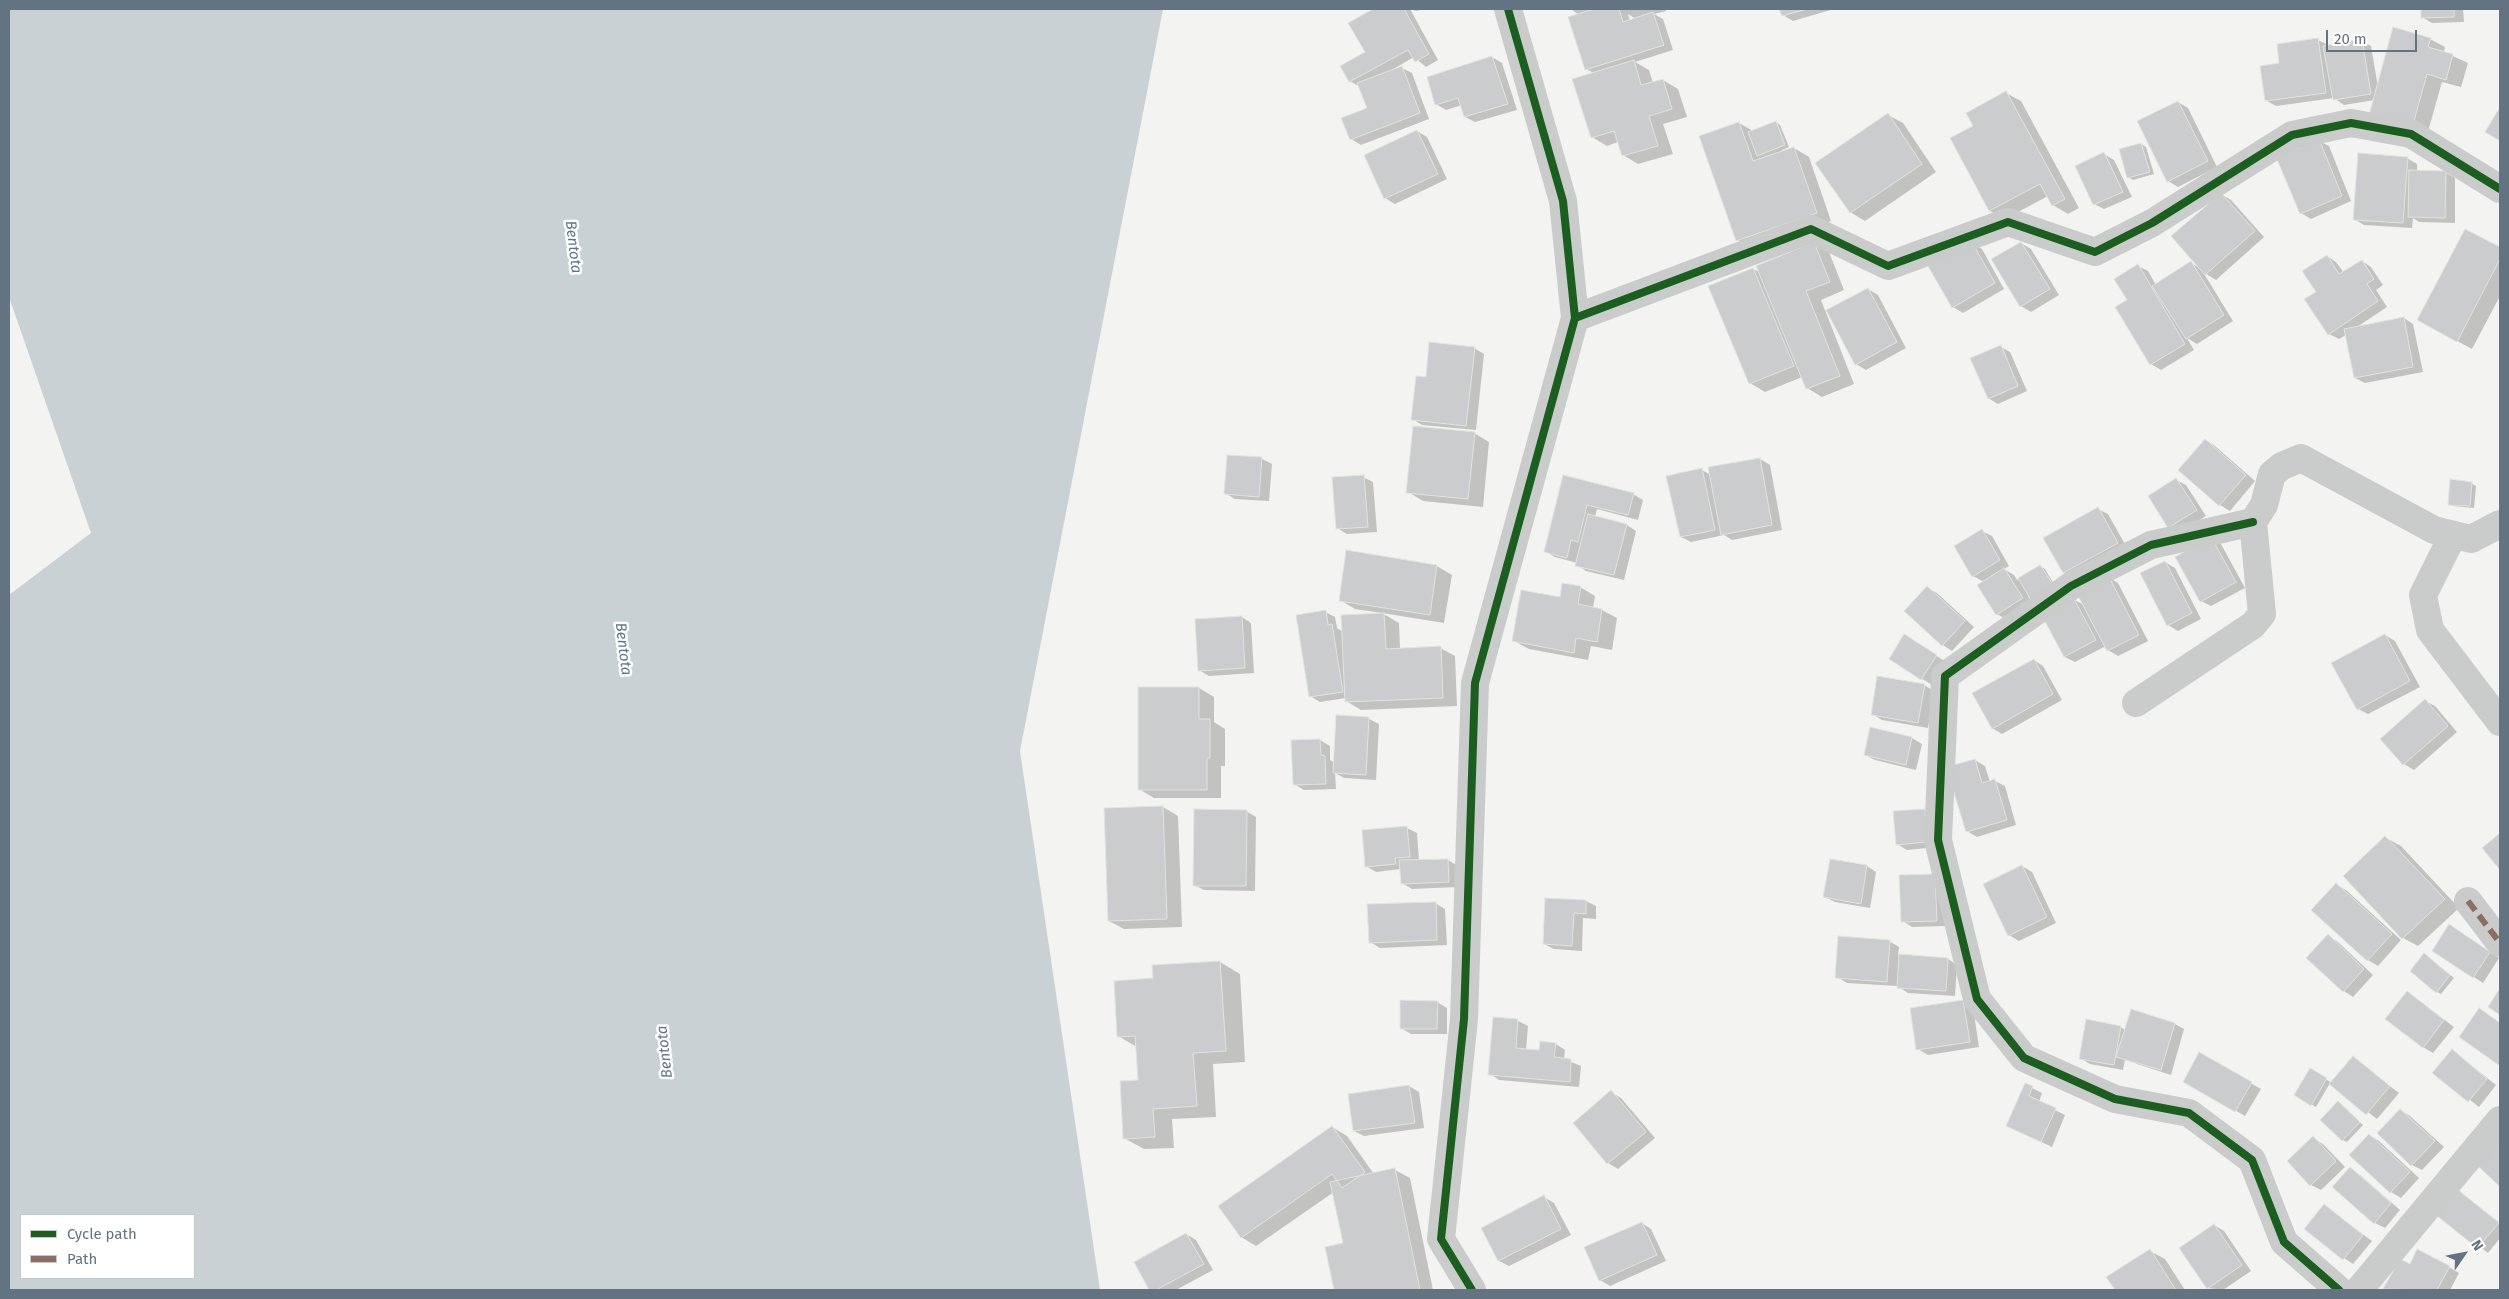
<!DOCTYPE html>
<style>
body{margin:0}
#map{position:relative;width:2509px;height:1299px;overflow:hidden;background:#f3f3f1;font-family:"Fira Sans",sans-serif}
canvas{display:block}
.frame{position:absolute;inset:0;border:10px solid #637381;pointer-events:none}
.legend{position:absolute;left:20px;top:1214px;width:175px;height:65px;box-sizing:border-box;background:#fff;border:1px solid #c1c7cd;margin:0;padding:6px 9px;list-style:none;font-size:15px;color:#637381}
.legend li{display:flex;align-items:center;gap:10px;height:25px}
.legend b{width:25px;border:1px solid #c1c7cd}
.north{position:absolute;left:2439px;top:1229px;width:50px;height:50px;-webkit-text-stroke:4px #fff;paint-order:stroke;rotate:57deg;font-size:14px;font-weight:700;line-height:20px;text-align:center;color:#637381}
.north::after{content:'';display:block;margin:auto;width:18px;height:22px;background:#637381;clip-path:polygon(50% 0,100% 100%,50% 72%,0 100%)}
.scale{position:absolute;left:2326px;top:30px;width:91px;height:22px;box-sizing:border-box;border:2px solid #637381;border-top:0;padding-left:6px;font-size:15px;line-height:18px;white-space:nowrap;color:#637381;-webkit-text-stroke:4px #fff;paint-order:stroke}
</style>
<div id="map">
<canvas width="2509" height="1299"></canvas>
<div class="frame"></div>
<ul class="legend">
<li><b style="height:6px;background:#1b5e20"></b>Cycle path</li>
<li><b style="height:6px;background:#8d6e63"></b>Path</li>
</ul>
<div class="north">N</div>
<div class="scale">20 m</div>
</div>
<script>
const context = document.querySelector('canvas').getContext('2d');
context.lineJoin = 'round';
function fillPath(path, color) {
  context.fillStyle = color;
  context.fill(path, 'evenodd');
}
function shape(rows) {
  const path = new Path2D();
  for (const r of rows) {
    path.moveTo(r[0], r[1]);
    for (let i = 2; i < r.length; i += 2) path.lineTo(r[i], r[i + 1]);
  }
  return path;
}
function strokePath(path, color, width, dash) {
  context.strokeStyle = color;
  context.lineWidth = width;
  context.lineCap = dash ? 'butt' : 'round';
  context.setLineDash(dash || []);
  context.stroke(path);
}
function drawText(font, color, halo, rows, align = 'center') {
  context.font = font + ' "Fira Sans",sans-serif';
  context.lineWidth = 5;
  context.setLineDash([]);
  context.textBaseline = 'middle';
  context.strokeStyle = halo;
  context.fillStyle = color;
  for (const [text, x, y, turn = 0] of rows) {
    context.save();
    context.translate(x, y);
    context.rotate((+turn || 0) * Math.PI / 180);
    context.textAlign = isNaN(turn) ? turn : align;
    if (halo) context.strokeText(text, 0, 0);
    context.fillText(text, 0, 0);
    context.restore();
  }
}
fillPath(shape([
 [9,9,1163,9,1020,751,1100,1290,9,1290,9,595,91,533,9,297],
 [21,1215,194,1215,194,1278,21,1278]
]), '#cad1d4');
fillPath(shape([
 [1375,9,1410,9,1438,60,1426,67,1414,57,1390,71,1402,68,1412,73,1429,119,1361,145,1351,139,1368,109,1360,87,1350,81,1367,52,1350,23],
 [1411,9,1426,9,1416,11],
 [1571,9,1665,9,1666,11,1654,14,1663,19,1673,50,1635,62,1649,70,1653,83,1663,80,1678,89,1687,117,1663,124,1673,154,1638,164,1623,155,1618,142,1607,146,1592,137,1594,73,1586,69,1579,15],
 [1628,14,1636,19,1630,21],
 [1781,9,1834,9,1793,21,1783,15],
 [2422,9,2463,9,2464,22,2432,23,2422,17],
 [2430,39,2445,47,2444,52,2468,63,2461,87,2442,82,2427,135,2375,100,2344,105,2334,98,2276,106,2267,101,2281,64,2318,40,2328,45,2362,41,2371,46,2378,87],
 [1492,57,1502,63,1517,110,1475,122,1465,117,1462,105,1446,110,1436,104],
 [2006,93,2021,101,2079,208,2068,214,2053,205,2048,196,2005,219,1990,211,1974,126],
 [2178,102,2188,108,2217,167,2178,187,2168,181],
 [1888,115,1903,123,1936,172,1865,221,1850,212],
 [1776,122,1780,125,1789,147,1782,150,1783,152,1794,148,1809,157,1831,221,1752,249,1738,240,1739,123,1753,131],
 [1417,131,1427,137,1447,179,1395,204,1385,198],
 [2319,141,2329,146,2351,201,2311,219,2301,213],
 [2141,144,2146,147,2154,174,2133,180,2128,177],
 [2104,154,2114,160,2132,197,2104,209,2094,204],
 [2407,158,2417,164,2417,171,2445,172,2455,178,2455,223,2419,222,2413,218,2412,228,2364,225,2354,219],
 [2221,194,2231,200,2264,237,2216,280,2203,272,2233,321,2197,344,2187,338,2194,350,2161,370,2151,364,2138,266,2148,271,2156,285,2191,263,2200,268],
 [2466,230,2500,249,2500,296,2472,349,2433,328],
 [1972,243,1982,249,2004,289,1963,313,1953,307],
 [2021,243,2031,249,2059,295,2031,312,2021,306,1993,259],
 [1814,244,1829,252,1844,290,1821,300,1854,384,1822,397,1807,388,1802,377,1765,392,1750,383,1753,269,1761,273],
 [2327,256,2336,262,2344,273,2362,261,2371,267,2383,285,2376,290,2387,307,2357,327,2404,318,2413,324,2423,372,2365,383,2355,378,2346,335,2339,339,2329,334,2318,292],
 [1868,289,1878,295,1906,348,1866,370,1856,364],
 [2001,347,2010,352,2027,391,1998,404,1988,398],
 [1474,348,1484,354,1476,430,1422,425,1412,419,1427,379],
 [1474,433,1489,442,1483,507,1423,501,1408,492],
 [2206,440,2215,446,2255,481,2230,511,2220,505],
 [1262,459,1272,464,1269,501,1235,499,1225,493],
 [1760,459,1770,465,1782,530,1732,540,1724,535,1691,542,1681,537,1702,470,1711,475],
 [1363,477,1373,482,1377,532,1347,534,1337,528],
 [1564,477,1633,494,1643,500,1638,520,1597,509,1595,517,1627,525,1636,531,1624,580,1586,571,1577,565,1577,563,1555,557,1545,551],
 [2176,480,2186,485,2206,516,2179,533,2169,527],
 [2471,483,2476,486,2474,508,2453,506,2449,504],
 [2098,509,2108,514,2127,548,2073,578,2064,573],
 [1982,531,1992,536,2009,566,2004,569,2014,575,2017,580,2040,566,2045,569,2057,589,2037,602,2028,596,2032,604,2007,620,1997,614,1979,585,1984,582,1973,576],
 [2211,539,2221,544,2245,588,2211,606,2201,601],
 [1347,551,1437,566,1452,575,1444,623,1382,613,1399,623,1400,649,1440,648,1455,656,1457,706,1361,710,1346,701,1346,698,1320,702,1310,696,1325,612,1335,617,1337,628,1343,632,1382,613,1355,609,1340,600],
 [2165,562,2175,568,2201,619,2178,631,2168,625],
 [2108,577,2118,583,2148,641,2118,656,2108,650,2106,646,2075,662,2065,657,2043,615,2073,599,2084,605],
 [1580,587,1595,596,1593,608,1602,610,1617,618,1612,650,1591,646,1588,660,1529,649,1514,641,1561,598],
 [1927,588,1937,593,1974,627,1952,651,1943,645],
 [1242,617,1251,623,1254,673,1209,676,1199,670],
 [2385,635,2395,641,2420,687,2368,714,2358,709],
 [1915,642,1946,662,1932,685,1890,659],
 [2034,660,2043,666,2062,700,2002,734,1992,728],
 [1924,685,1934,691,1928,728,1882,720,1872,714],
 [1199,688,1214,697,1214,722,1225,729,1225,766,1221,766,1221,798,1154,798,1139,789],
 [2425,701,2435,706,2457,732,2414,770,2404,764,2382,739],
 [1338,717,1369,719,1379,724,1376,780,1344,778,1335,773,1336,789,1304,790,1294,784,1292,741,1320,740,1330,746,1330,760,1335,763],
 [1871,729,1912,738,1922,744,1916,770,1875,760,1865,755],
 [1975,760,1985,766,1990,782,1995,781,2005,786,2016,825,1977,837,1967,831],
 [1163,807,1178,816,1182,927,1124,929,1109,921],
 [1925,810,1935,816,1937,847,1907,850,1897,844],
 [1246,811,1256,817,1255,891,1204,890,1194,885],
 [1407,828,1417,833,1419,861,1448,860,1458,866,1458,887,1412,889,1402,883,1401,869,1376,872,1366,866],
 [2386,838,2401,846,2459,908,2418,946,2403,938],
 [1867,866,1876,872,1870,908,1835,902,1825,897],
 [2022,866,2032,872,2056,923,2019,941,2009,935],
 [1934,875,1946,926,1912,927,1903,921],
 [2336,885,2346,890,2401,940,2378,966,2368,960],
 [1546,899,1586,901,1596,906,1596,919,1583,918,1582,951,1554,949,1544,944],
 [1435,903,1445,909,1447,945,1380,948,1370,942],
 [2459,932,2499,958,2483,983,2434,951],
 [2328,936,2338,942,2373,975,2353,997,2344,991],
 [1889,941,1899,947,1898,955,1948,959,1957,965,1955,996,1908,993,1897,986,1847,983,1837,977],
 [2429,958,2454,978,2441,994,2437,992],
 [1220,962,1240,974,1245,1062,1213,1064,1216,1117,1172,1119,1174,1148,1144,1149,1124,1138,1139,1081,1137,1047,1118,1036,1154,980],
 [2408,992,2454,1027,2433,1053,2423,1047],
 [1963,1001,1973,1007,1979,1047,1928,1055,1918,1049],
 [1437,1002,1447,1008,1447,1034,1411,1034,1401,1028],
 [2480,1009,2500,1023,2500,1065,2461,1036],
 [1518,1021,1528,1026,1526,1050,1540,1051,1556,1044,1565,1050,1564,1059,1581,1066,1579,1087,1499,1080,1490,1074],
 [2175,1024,2184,1029,2171,1075,2125,1060,2123,1070,2090,1064,2080,1058,2120,1027,2126,1030],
 [2452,1050,2496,1085,2479,1107,2434,1072],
 [2200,1054,2261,1089,2245,1116,2185,1081],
 [2353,1058,2399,1093,2377,1119,2330,1083,2316,1107,2295,1095,2311,1070,2332,1083],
 [2026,1085,2042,1093,2039,1102,2065,1115,2052,1147,2007,1126],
 [1409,1086,1419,1092,1424,1128,1364,1136,1354,1131],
 [1611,1092,1621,1098,1655,1138,1618,1169,1608,1163,1574,1123],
 [2338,1102,2363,1125,2347,1142,2343,1140],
 [2400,1110,2410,1116,2444,1147,2422,1170,2412,1165],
 [1332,1127,1347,1136,1374,1174,1395,1170,1410,1178,1433,1290,1336,1290,1327,1248,1345,1244,1334,1192,1256,1246,1241,1237],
 [2369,1135,2379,1141,2419,1178,2401,1198,2391,1192,2350,1155],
 [2313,1138,2323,1144,2345,1167,2321,1190,2311,1185,2289,1161],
 [2350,1169,2360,1175,2400,1210,2385,1228,2375,1223],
 [2458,1190,2500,1223,2500,1238,2488,1253,2438,1214],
 [1544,1197,1554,1203,1571,1235,1509,1266,1499,1261,1482,1228],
 [2324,1206,2372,1241,2353,1264,2344,1258],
 [1642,1223,1651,1229,1666,1261,1610,1286,1600,1280,1586,1248],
 [2214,1225,2224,1231,2251,1271,2223,1290,2208,1288],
 [1186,1234,1196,1240,1213,1270,1176,1290,1150,1290,1135,1263],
 [2150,1251,2165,1259,2185,1290,2116,1290,2108,1278],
 [2410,1265,2449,1267,2459,1273,2450,1290,2388,1290,2385,1288]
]), '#0003');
const building = shape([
 [1373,9,1404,9,1429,54,1415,62,1408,50,1349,82,1340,66,1365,52,1348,23,1373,9],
 [1594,9,1619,9,1623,22,1653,12,1664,45,1585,70,1568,17,1594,9],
 [1779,9,1807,9,1782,16,1779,9],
 [2421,9,2454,9,2454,17,2421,18,2421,9],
 [2393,27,2431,38,2428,47,2453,54,2446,80,2427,74,2412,128,2369,115,2393,27],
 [2318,38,2326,93,2265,101,2260,66,2279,63,2277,44,2318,38],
 [2362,39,2371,94,2333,100,2323,46,2362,39],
 [1492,56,1508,104,1464,117,1458,98,1435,105,1427,77,1492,56],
 [1634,60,1641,85,1663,79,1672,109,1649,116,1658,146,1622,156,1614,131,1591,138,1572,79,1634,60],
 [1402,66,1420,113,1350,140,1341,118,1367,108,1357,83,1402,66],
 [2006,91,2065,199,2052,206,2040,184,1989,211,1950,138,1973,126,1966,113,2006,91],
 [2178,101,2208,161,2167,182,2137,121,2178,101],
 [2500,107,2500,141,2485,132,2500,107],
 [1888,113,1922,164,1850,213,1815,163,1888,113],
 [1776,121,1785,145,1757,156,1748,132,1776,121],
 [1739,122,1753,161,1794,147,1817,213,1736,241,1699,136,1739,122],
 [1417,130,1438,174,1384,199,1364,155,1417,130],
 [2319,139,2342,196,2300,214,2276,157,2319,139],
 [2141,143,2150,172,2127,178,2119,149,2141,143],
 [2104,152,2123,192,2093,205,2075,166,2104,152],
 [2358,153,2408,157,2403,223,2353,220,2358,153],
 [2409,170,2446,171,2445,218,2408,217,2409,170],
 [2221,193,2255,231,2205,275,2171,236,2221,193],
 [2465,229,2500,247,2500,259,2457,342,2417,320,2465,229],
 [1814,242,1830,282,1806,291,1840,376,1806,389,1756,266,1814,242],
 [1972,242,1995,283,1952,308,1928,266,1972,242],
 [2021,242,2050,289,2020,307,1991,259,2021,242],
 [2327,255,2339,274,2362,260,2374,279,2367,284,2378,301,2328,335,2304,299,2316,292,2302,271,2327,255],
 [2191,261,2224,315,2186,339,2152,286,2191,261],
 [2138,264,2185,344,2150,365,2115,307,2127,300,2114,279,2138,264],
 [1753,268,1794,366,1749,384,1708,286,1753,268],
 [1868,288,1897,342,1855,365,1826,310,1868,288],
 [2404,317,2413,367,2354,378,2344,329,2404,317],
 [1429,342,1475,347,1466,426,1411,420,1416,376,1426,377,1429,342],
 [2001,345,2018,386,1988,399,1970,358,2001,345],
 [1413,426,1475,432,1468,499,1406,493,1413,426],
 [2205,439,2246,475,2219,506,2178,470,2205,439],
 [1227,455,1262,457,1259,497,1224,494,1227,455],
 [1760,458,1772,525,1721,535,1708,467,1760,458],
 [1702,468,1715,530,1680,537,1666,476,1702,468],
 [1364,475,1368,527,1336,529,1332,477,1364,475],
 [1563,475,1634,493,1628,515,1587,505,1578,542,1571,540,1567,558,1544,552,1563,475],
 [2176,478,2197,510,2168,528,2148,496,2176,478],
 [2450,479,2472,482,2470,506,2448,505,2450,479],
 [2098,507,2118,543,2063,573,2043,538,2098,507],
 [1588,514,1627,524,1614,575,1575,566,1588,514],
 [1982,529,2000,560,1972,577,1954,546,1982,529],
 [2211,537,2236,582,2200,602,2175,557,2211,537],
 [1346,550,1437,565,1430,615,1339,601,1346,550],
 [2165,561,2192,613,2167,626,2140,573,2165,561],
 [2040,565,2054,586,2031,600,2018,578,2040,565],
 [2004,568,2023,598,1996,615,1977,585,2004,568],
 [2108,575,2139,635,2107,651,2076,592,2108,575],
 [1562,583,1581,586,1578,604,1602,609,1597,642,1576,638,1574,653,1512,641,1521,590,1560,597,1562,583],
 [1927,586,1965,621,1942,646,1904,611,1927,586],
 [2073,597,2096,640,2064,657,2041,614,2073,597],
 [1326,610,1328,625,1332,624,1343,692,1309,697,1296,615,1326,610],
 [1384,613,1386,649,1441,646,1443,698,1345,702,1341,615,1384,613],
 [1242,616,1245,668,1198,671,1195,619,1242,616],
 [1904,634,1937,655,1921,680,1889,659,1904,634],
 [2385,634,2410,681,2357,710,2331,663,2385,634],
 [2034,659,2053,694,1992,729,1972,693,2034,659],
 [1877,676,1925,684,1918,723,1871,715,1877,676],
 [1138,687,1199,687,1199,719,1210,719,1210,758,1207,758,1207,790,1138,790,1138,687],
 [2425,699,2448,726,2403,765,2380,739,2425,699],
 [1336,715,1369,717,1366,775,1333,773,1336,715],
 [1870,727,1912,737,1906,765,1864,755,1870,727],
 [1320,739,1321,755,1325,756,1326,784,1293,785,1291,740,1320,739],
 [1975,759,1982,783,1995,779,2007,820,1966,832,1946,767,1975,759],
 [1163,806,1167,919,1108,921,1104,808,1163,806],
 [1194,809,1247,810,1246,886,1193,886,1194,809],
 [1925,809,1927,842,1896,845,1893,811,1925,809],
 [1407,826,1410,857,1395,858,1396,864,1365,867,1362,830,1407,826],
 [2500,833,2500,870,2482,848,2500,833],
 [2385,836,2445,899,2402,939,2343,876,2385,836],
 [1448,859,1449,882,1401,884,1399,860,1448,859],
 [1830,859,1867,865,1861,904,1823,897,1830,859],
 [2022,865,2047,917,2008,936,1983,884,2022,865],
 [1935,874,1937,921,1901,922,1899,875,1935,874],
 [2336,883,2392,934,2367,961,2311,910,2336,883],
 [1545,898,1586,900,1586,914,1574,913,1572,946,1543,944,1545,898],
 [1436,902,1437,940,1369,943,1367,904,1436,902],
 [2449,924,2490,952,2473,978,2432,951,2449,924],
 [2328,934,2364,969,2343,992,2306,958,2328,934],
 [1838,936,1890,940,1887,982,1835,978,1838,936],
 [2424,953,2450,975,2436,993,2410,971,2424,953],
 [1899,954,1948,958,1946,991,1897,988,1899,954],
 [1220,961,1226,1051,1193,1053,1197,1106,1153,1109,1155,1137,1123,1139,1120,1081,1138,1080,1135,1036,1117,1037,1114,981,1153,978,1152,965,1220,961],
 [2500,988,2500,1015,2488,1007,2500,988],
 [2407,991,2444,1020,2423,1048,2385,1019,2407,991],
 [1400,1000,1438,1001,1437,1029,1400,1029,1400,1000],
 [1963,1000,1970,1042,1916,1050,1910,1008,1963,1000],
 [2479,1008,2500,1023,2500,1066,2459,1037,2479,1008],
 [2131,1009,2175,1023,2161,1070,2116,1057,2131,1009],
 [1493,1017,1518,1019,1516,1048,1539,1050,1540,1041,1556,1043,1554,1057,1571,1059,1570,1082,1488,1075,1493,1017],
 [2086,1019,2121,1026,2114,1065,2079,1059,2086,1019],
 [2452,1049,2487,1079,2468,1102,2432,1073,2452,1049],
 [2199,1052,2252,1082,2235,1112,2183,1082,2199,1052],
 [2353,1056,2390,1086,2366,1115,2329,1084,2353,1056],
 [2310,1068,2327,1078,2311,1106,2294,1095,2310,1068],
 [2025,1083,2033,1086,2029,1096,2056,1108,2041,1142,2006,1126,2025,1083],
 [1409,1085,1415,1123,1353,1131,1348,1094,1409,1085],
 [1611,1090,1646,1132,1607,1164,1573,1123,1611,1090],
 [2338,1101,2360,1122,2342,1141,2320,1120,2338,1101],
 [2400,1109,2435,1141,2411,1166,2377,1133,2400,1109],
 [1332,1126,1365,1172,1342,1188,1332,1174,1241,1238,1218,1206,1332,1126],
 [2369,1134,2410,1172,2390,1193,2349,1155,2369,1134],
 [2500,1134,2500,1187,2474,1162,2500,1134],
 [2313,1136,2336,1161,2310,1186,2287,1161,2313,1136],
 [2350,1167,2391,1203,2374,1224,2332,1187,2350,1167],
 [1395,1168,1420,1290,1334,1290,1325,1247,1343,1243,1330,1182,1395,1168],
 [2457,1189,2499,1223,2477,1248,2436,1215,2457,1189],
 [1544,1195,1561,1229,1498,1261,1481,1228,1544,1195],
 [2324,1204,2363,1235,2343,1260,2304,1229,2324,1204],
 [1642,1222,1657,1255,1599,1281,1584,1247,1642,1222],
 [2214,1224,2242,1265,2207,1289,2179,1248,2214,1224],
 [1186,1233,1204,1264,1156,1290,1149,1290,1134,1262,1186,1233],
 [2150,1249,2176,1290,2115,1290,2106,1277,2150,1249],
 [2417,1249,2450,1266,2437,1290,2383,1289,2400,1259,2410,1264,2417,1249]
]);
fillPath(building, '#cbcccd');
strokePath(building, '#e2e2e1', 1);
strokePath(shape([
 [1575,318,1811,229,1888,266,2008,222,2095,252,2152,223,2292,135,2351,123,2411,134,2500,189],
 [2253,522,2151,545,2071,586,1945,676,1938,840,1977,999,2024,1058,2115,1099,2189,1113,2252,1160,2284,1242,2339,1290],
 [2453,535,2423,595,2430,630,2500,722],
 [2136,703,2253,625,2262,614,2253,522,2264,505,2272,474,2282,466,2301,458,2434,530,2471,539,2500,524],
 [2468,901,2500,943],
 [1472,1290,1441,1239,1464,1019,1475,683,1575,318,1563,201,1508,9],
 [2359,1290,2500,1120]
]), '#cacccc', 28);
strokePath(shape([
 [2468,901,2500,943]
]), '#8d6e63', 6, [12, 6]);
strokePath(shape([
 [1575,318,1811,229,1888,266,2008,222,2095,252,2152,223,2292,135,2351,123,2411,134,2500,189],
 [2253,522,2151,545,2071,586,1945,676,1938,840,1977,999,2024,1058,2115,1099,2189,1113,2252,1160,2284,1242,2339,1290],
 [1472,1290,1441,1239,1464,1019,1475,683,1575,318,1563,201,1508,9]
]), '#1b5e20', 8);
drawText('italic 15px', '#5f757f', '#fff', [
 ["Bentota",573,247,83],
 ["Bentota",623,649,83],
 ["Bentota",665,1052,-96]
]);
</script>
